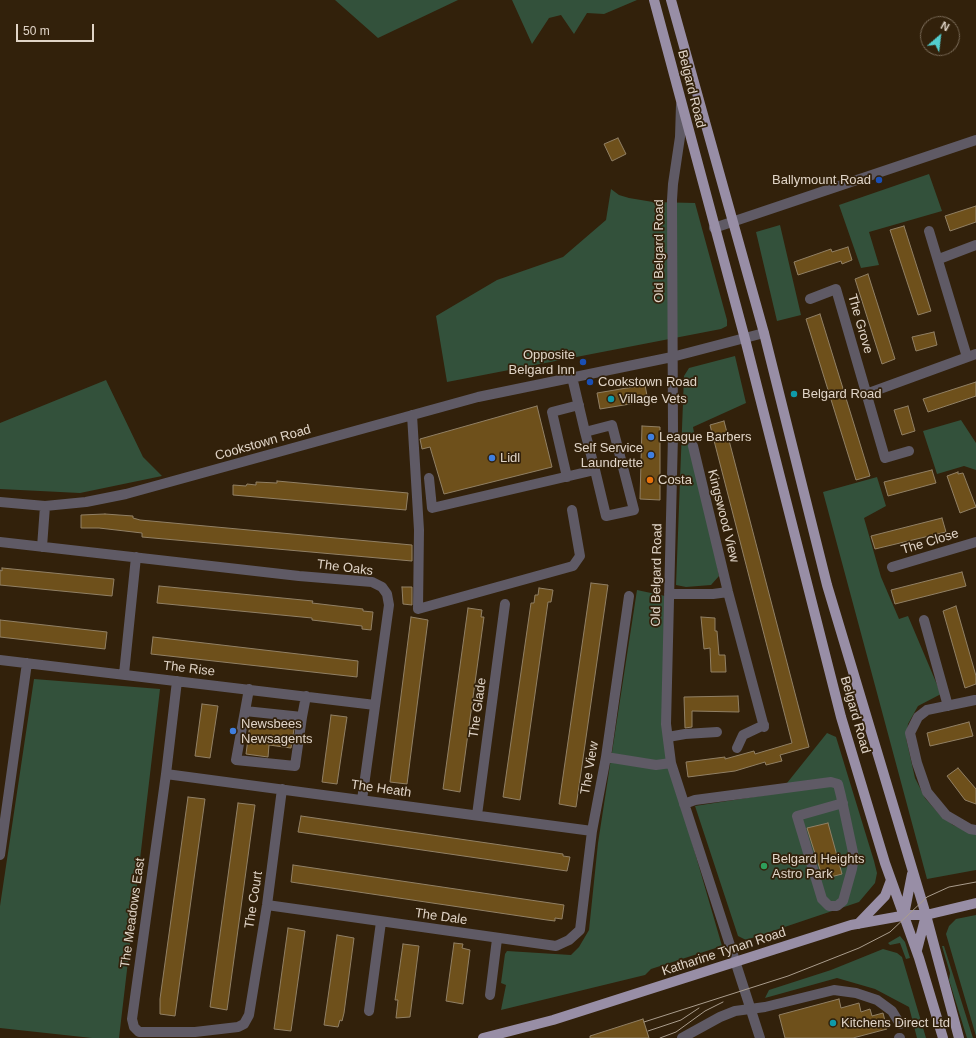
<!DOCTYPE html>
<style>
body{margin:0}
#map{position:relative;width:976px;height:1038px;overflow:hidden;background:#32210b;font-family:Helvetica,sans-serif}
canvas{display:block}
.north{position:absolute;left:920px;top:16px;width:40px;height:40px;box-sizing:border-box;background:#32210b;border:1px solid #786956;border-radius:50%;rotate:28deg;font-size:11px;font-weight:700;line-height:16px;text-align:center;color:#e0d4c7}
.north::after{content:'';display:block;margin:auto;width:14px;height:18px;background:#52cdce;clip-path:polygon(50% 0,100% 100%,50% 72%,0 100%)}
.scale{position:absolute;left:16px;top:24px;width:78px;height:18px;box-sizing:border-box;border:2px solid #e0d4c7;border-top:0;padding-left:5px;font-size:12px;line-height:14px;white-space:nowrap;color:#e0d4c7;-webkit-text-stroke:3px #32210b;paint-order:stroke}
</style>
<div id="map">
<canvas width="976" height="1038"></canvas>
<div class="north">N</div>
<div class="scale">50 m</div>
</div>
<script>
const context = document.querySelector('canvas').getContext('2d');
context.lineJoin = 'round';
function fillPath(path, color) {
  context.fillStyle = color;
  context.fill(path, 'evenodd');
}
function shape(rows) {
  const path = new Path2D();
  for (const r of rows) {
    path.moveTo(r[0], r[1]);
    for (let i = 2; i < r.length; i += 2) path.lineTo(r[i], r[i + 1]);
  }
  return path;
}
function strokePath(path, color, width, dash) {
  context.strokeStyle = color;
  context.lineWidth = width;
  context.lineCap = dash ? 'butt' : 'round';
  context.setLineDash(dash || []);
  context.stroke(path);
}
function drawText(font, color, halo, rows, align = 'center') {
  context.font = font + ' Helvetica,sans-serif';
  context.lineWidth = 3.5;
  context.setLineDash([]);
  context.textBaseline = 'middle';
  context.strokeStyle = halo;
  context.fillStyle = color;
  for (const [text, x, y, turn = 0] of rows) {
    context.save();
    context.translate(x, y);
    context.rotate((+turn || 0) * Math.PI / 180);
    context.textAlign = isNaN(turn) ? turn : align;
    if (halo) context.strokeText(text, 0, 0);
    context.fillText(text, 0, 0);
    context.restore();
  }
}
fillPath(shape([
 [335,0,458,0,378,38],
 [512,0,637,0,604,14,587,13,574,34,561,15,549,18,532,44],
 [929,174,942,211,869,232,879,265,861,268,839,205],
 [611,189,619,195,629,198,653,202,695,203,727,320,727,326,721,329,447,382,436,316,497,280,563,257,606,220],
 [780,225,801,315,777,321,756,232],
 [735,356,746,403,693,427,719,576,711,585,686,587,676,585,684,376,689,368],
 [106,380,143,457,162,476,80,493,0,489,0,423],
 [961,420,976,443,976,470,964,466,937,474,923,431],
 [877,477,886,506,864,518,881,577,899,619,908,616,941,694,918,706,908,724,906,738,915,778,925,798,940,815,953,825,976,835,976,870,927,879,823,492],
 [637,590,665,596,662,726,682,808,722,946,651,969,645,975,501,1010,506,985,501,983,505,954,507,951,571,955,579,947,589,930,598,843],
 [34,679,160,689,119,1038,92,1038,0,1028,0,906],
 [827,733,836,737,874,861,877,873,875,883,859,902,746,940,738,936,695,806,779,793],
 [976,915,976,1036,946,934,949,926,956,919],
 [900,936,905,942,910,958,906,959,900,943,890,945,888,943],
 [942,946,944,946,973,1038,967,1038,949,980,950,973],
 [883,949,897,953,902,957,926,1038,917,1038,909,1007,875,989,837,978,765,998,769,990,831,970]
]), '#33513b');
const building = shape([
 [618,138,626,154,612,161,604,144,618,138],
 [976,206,976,222,950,231,945,216,976,206],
 [904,226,931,311,918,315,890,230,904,226],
 [848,247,852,260,842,264,841,261,798,275,794,262,831,249,832,252,848,247],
 [868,274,895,359,882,364,855,279,868,274],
 [820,314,870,476,856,480,806,319,820,314],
 [934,332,937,345,916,351,912,337,934,332],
 [976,382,976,396,928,412,923,399,976,382],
 [645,385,648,401,600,409,597,393,645,385],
 [537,406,552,467,444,494,430,447,422,449,420,439,537,406],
 [908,406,915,431,902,435,894,410,908,406],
 [724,421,809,747,780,755,782,761,766,765,765,762,735,771,688,777,686,762,725,757,725,759,754,751,755,754,792,743,710,425,724,421],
 [642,426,660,427,660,500,640,499,642,426],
 [932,470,936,483,888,496,884,482,932,470],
 [958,472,958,474,963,473,976,507,960,513,947,476,958,472],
 [277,481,408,493,406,510,233,495,233,485,246,486,247,484,256,485,256,482,277,483,277,481],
 [105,514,133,516,133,518,140,520,412,545,412,561,142,537,142,533,99,528,81,528,81,515,105,514],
 [942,518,946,532,875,549,871,536,942,518],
 [2,568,114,579,112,596,0,585,0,570,2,571,2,568],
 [962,572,966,586,895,604,891,590,962,572],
 [591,583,608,585,576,807,559,804,591,583],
 [159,586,313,601,312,603,363,609,363,611,373,612,371,630,362,629,362,626,312,620,312,618,157,603,159,586],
 [402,587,412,587,412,605,403,604,402,587],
 [539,588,553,590,551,602,548,602,520,800,503,797,531,603,534,603,535,595,538,595,539,588],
 [956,606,976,676,976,684,965,688,943,611,956,606],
 [468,608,482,610,481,617,484,617,460,792,443,789,468,608],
 [411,617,428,620,407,784,390,782,411,617],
 [701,617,715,618,715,631,717,631,719,655,725,655,726,672,711,672,710,648,704,649,701,617],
 [0,620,107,632,105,649,0,637,0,620],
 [153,637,358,661,357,677,151,654,153,637],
 [738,696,739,712,692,711,692,727,685,728,684,697,738,696],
 [202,704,218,706,210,758,195,756,202,704],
 [331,715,347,717,337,784,322,782,331,715],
 [969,722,973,736,930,746,927,733,969,722],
 [250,724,294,729,291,748,269,745,268,757,246,754,250,724],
 [958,768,976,789,976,804,965,800,947,776,958,768],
 [188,797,205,799,175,1016,160,1014,160,999,188,797],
 [238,803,255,805,227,1010,210,1007,238,803],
 [301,816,563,854,563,856,570,857,567,871,298,832,301,816],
 [828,823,842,874,823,879,807,828,828,823],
 [293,865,564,905,562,919,555,918,555,921,547,920,291,882,293,865],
 [288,928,305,931,291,1031,274,1029,288,928],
 [337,935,354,938,344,1013,342,1021,340,1020,338,1027,324,1025,337,935],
 [454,943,463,944,462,948,470,950,463,1004,446,1001,454,943],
 [403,944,419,946,410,1017,396,1018,398,1000,395,1000,403,944],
 [839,999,841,1008,859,1003,861,1012,870,1009,872,1016,883,1013,887,1029,853,1038,785,1038,779,1015,839,999],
 [643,1019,649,1038,590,1038,590,1036,643,1019]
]);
fillPath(building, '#6e501b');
strokePath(building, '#918065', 1);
strokePath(shape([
 [681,105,680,137,673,184,672,200,673,435,666,724,671,763,760,1038],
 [714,228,976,140],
 [929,231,967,357],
 [939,259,976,245],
 [810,299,836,289,885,458,909,451],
 [866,394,976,354],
 [412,415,419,530,418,609,573,566,580,556,572,510],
 [585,432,595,470],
 [693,446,728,592,764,727],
 [567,477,552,412,579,405],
 [429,478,432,508,595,470,606,516,634,510,612,425,585,432,572,377],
 [0,502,45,506,86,502,126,494,478,397,672,357,764,333],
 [0,542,299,576,372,582,382,587,387,594,389,605,362,800],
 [42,547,45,506],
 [892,567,976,542],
 [669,594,713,594,728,592],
 [924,620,948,706],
 [0,660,375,705],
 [124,674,136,557],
 [177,681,166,774,132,1019,134,1027,139,1032,195,1032,238,1027,244,1024,249,1015,267,905,282,789],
 [249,689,245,711,302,717,306,696],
 [975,700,927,710,918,717,910,733,917,763,927,792,946,815,970,829,976,830],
 [245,711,236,760,295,766,302,717],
 [668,737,685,734,717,732],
 [737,748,743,735,764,725],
 [606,757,656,765,671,763],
 [166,774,592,831],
 [684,804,695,800,831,782,838,784,841,796,854,857,852,869,843,901,837,906,829,906,822,899,797,816,843,803],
 [477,815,505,604],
 [0,855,27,663],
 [267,905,556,946,569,940,580,930,592,831,606,757,629,596],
 [490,995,497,939],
 [369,1011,381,922],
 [682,1038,720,1017,735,1011,765,1007,834,990,856,993,877,1000,892,1011,900,1024],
 [899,1038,900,1038]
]), '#5f5a65', 10);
strokePath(shape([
 [654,0,745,339,841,717,885,863,919,958,943,1038],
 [671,0,764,333,827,585,926,915,959,1038],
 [904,915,912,874],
 [858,924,885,896,891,880],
 [917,950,926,915],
 [483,1038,553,1020,851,925,907,915,926,915,976,903]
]), '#988ea6', 10);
strokePath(shape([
 [644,1022,788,976,859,948,890,932,927,897,949,887,976,882],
 [648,1031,681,1020,699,1008],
 [660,1038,676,1032,705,1011,723,1002]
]), '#aa9d8d', 1);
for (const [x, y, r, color] of [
 [879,180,4,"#1a4fb4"],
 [583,362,4,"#1a4fb4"],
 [590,382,4,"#1a4fb4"],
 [794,394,4,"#0f9aa8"],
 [611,399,4,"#0f9aa8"],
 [651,437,4,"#3f7fe0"],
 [651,455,4,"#3f7fe0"],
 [492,458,4,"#3f7fe0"],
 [650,480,4,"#e8710a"],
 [233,731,4,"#3f7fe0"],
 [764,866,4,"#2e9e5b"],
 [833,1023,4,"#0f9aa8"]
]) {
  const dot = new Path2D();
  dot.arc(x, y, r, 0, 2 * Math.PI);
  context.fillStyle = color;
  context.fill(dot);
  strokePath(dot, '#32210b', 1.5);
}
drawText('13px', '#e0d4c7', '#32210b', [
 ["Belgard Road",691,89,76],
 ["Old Belgard Road",659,251,-90],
 ["The Grove",860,324,74],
 ["Cookstown Road",263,443,-16],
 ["Kingswood View",723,516,76],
 ["The Close",930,542,-17],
 ["The Oaks",345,568,7],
 ["Old Belgard Road",657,575,-89],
 ["The Rise",189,669,7],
 ["The Glade",478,708,-82],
 ["Belgard Road",855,715,74],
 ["The View",590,768,-80],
 ["The Heath",381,789,8],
 ["The Court",254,900,-81],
 ["The Meadows East",133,913,-82],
 ["The Dale",441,917,8],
 ["Katharine Tynan Road",724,952,-18]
]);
drawText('13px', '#e0d4c7', '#32210b', [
 ["Ballymount Road",871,180,"right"],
 ["Opposite",575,355,"right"],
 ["Belgard Inn",575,370,"right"],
 ["Cookstown Road",598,382],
 ["Belgard Road",802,394],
 ["Village Vets",619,399],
 ["League Barbers",659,437],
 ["Self Service",643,448,"right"],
 ["Laundrette",643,463,"right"],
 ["Lidl",500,458],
 ["Costa",658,480],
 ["Newsbees",241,724],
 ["Newsagents",241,739],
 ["Belgard Heights",772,859],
 ["Astro Park",772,874],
 ["Kitchens Direct Ltd",841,1023]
], 'left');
</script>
